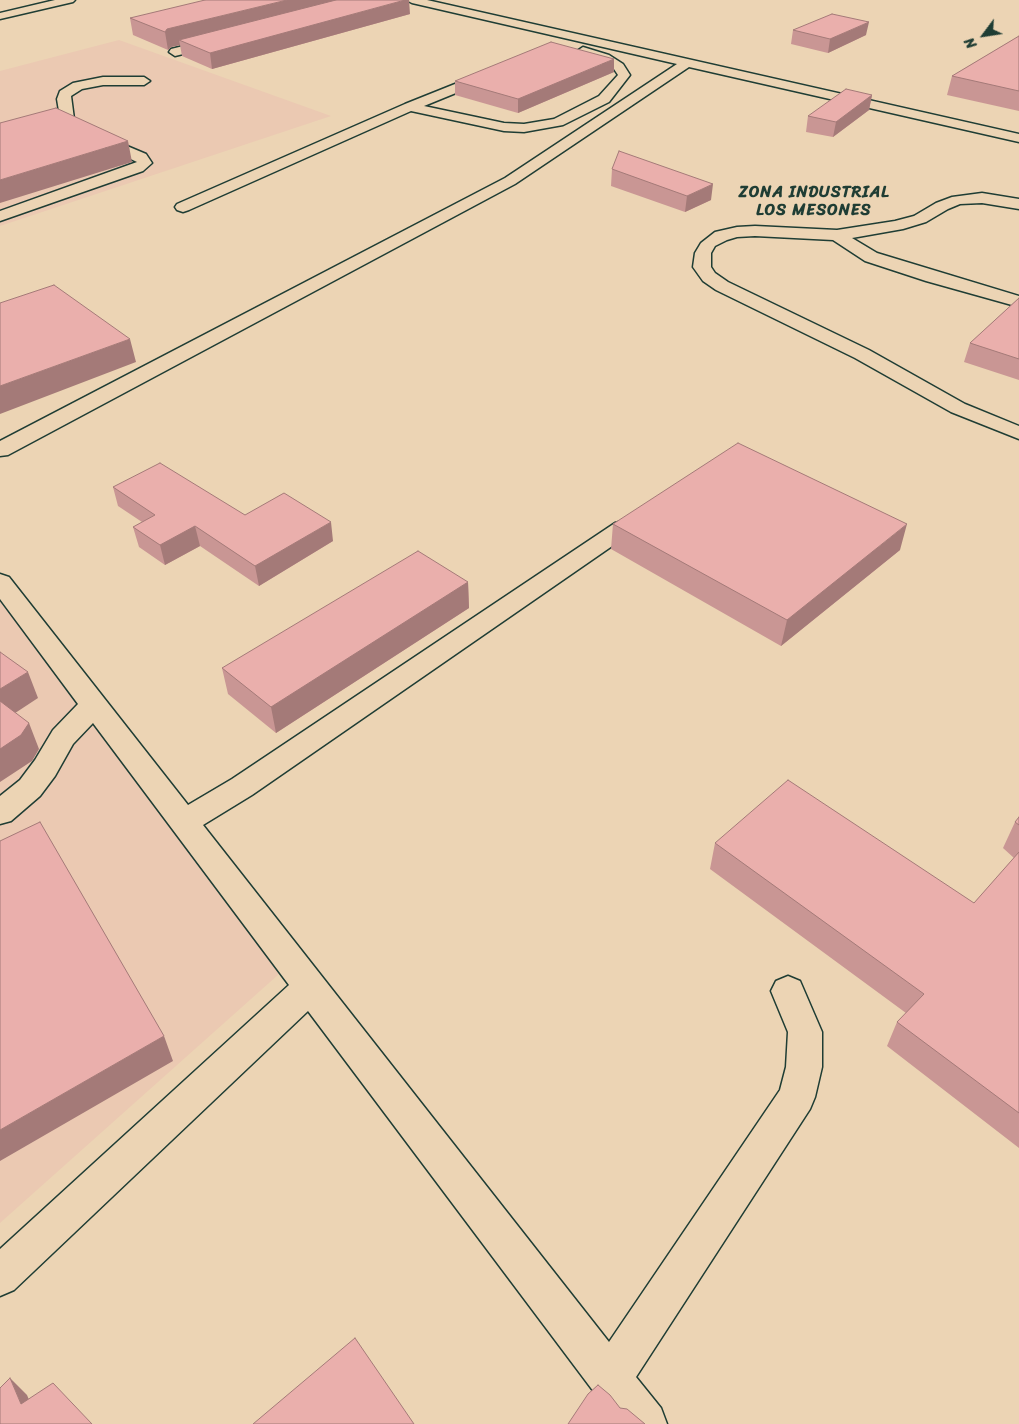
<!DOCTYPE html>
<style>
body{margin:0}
#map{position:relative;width:1019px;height:1424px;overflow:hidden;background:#ecd4b4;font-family:Sriracha,sans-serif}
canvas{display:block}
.north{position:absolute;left:959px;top:10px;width:50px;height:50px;-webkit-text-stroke:4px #ecd4b4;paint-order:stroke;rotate:239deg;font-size:14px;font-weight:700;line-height:20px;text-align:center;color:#1f3d34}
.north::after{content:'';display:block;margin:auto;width:18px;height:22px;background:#1f3d34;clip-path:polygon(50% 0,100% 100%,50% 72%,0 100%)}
</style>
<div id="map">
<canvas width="1019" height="1424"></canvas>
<div class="north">N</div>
</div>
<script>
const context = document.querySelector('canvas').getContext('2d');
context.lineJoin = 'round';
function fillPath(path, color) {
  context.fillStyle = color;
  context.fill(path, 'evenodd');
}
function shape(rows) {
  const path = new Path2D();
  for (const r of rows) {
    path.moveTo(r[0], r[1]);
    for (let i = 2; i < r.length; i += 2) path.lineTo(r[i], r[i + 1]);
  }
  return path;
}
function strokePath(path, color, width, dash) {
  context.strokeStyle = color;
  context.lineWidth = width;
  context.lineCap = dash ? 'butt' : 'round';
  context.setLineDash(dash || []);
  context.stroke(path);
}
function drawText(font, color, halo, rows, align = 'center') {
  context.font = font + ' Sriracha,sans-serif';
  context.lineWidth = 4;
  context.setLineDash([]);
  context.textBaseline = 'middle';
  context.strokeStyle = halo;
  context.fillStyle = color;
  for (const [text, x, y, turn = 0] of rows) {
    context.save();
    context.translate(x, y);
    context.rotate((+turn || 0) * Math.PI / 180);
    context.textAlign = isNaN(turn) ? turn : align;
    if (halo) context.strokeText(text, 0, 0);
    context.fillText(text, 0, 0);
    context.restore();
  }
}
fillPath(shape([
 [119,40,331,116,0,226,0,71],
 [0,595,288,966,0,1223]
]), '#ebc9b2');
const minor = shape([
 [55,0,75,0,73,2,0,19,0,13,55,0],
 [406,0,427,0,1019,134,1019,142,689,67,515,184,8,455,0,456,0,441,505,178,677,64,412,3,406,0],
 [216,38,222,42,220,45,175,56,169,52,171,49,216,38],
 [583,47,609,55,623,64,630,75,609,102,563,125,524,132,504,131,411,111,189,210,183,212,177,210,175,207,177,204,405,104,490,70,495,71,496,74,495,77,424,106,504,123,524,124,554,119,599,96,618,75,614,69,601,61,579,54,577,51,583,47],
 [103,77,144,77,150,81,144,85,103,85,82,89,71,96,74,119,72,122,0,143,0,134,60,117,57,99,60,91,73,83,103,77],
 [96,133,146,154,152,163,143,171,0,221,0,211,137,162,91,140,89,137,91,134,96,133],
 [982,193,1019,199,1019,209,982,203,960,204,948,209,926,222,903,229,852,238,877,253,1019,296,1019,307,926,281,865,261,833,240,755,236,737,237,727,240,715,246,711,253,711,267,715,273,728,282,869,350,965,404,1019,426,1019,439,951,412,855,358,716,290,703,281,693,267,695,253,701,243,715,232,737,227,755,226,837,230,895,221,914,216,936,203,952,197,982,193],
 [623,521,631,523,635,528,631,533,252,795,203,825,609,1342,780,1090,786,1067,788,1032,771,991,776,981,788,976,800,981,822,1032,822,1067,815,1097,810,1109,636,1377,661,1408,667,1424,618,1424,308,1011,14,1290,0,1296,0,1249,289,985,93,723,73,744,55,776,40,796,11,821,0,824,0,796,20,780,35,760,53,730,78,704,0,599,0,574,9,577,188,805,232,779,615,523,623,521]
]);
strokePath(minor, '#1f3d34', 3);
fillPath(minor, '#ecd4b4');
fillPath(shape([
 [410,14,212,69,182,56,180,45,171,47,168,50,133,35,130,18],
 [793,30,866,35,828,53,791,44],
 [1019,36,1019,111,947,95,952,76],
 [614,72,518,113,455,95,455,81],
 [872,95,869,110,833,137,806,132,808,116],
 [612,169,711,200,685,212,611,186],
 [1019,298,1019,380,964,362,970,343],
 [113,487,245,515,333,541,259,586,200,546,165,565,139,547,133,527,142,522,118,506],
 [613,524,900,550,781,646,611,549],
 [468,582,469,608,276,733,228,694,222,668],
 [1019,817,1019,1148,887,1046,897,1022,906,1013,710,869,715,843,974,903,1014,858,1003,848,1015,822]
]), '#c99694');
fillPath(shape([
 [287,0,356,0,179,40,180,45,171,47,168,50,165,32,167,29],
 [405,0,409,0,410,14,212,69,210,53],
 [869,22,866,35,828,53,830,39],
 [614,59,614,72,518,113,518,99],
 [872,95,869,110,833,137,836,122],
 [128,141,132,162,0,203,0,180],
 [713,184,711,200,685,212,687,196],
 [130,339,136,362,0,414,0,386],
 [331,522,333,541,259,586,255,566],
 [907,524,900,550,781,646,787,620],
 [195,526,200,546,165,565,160,545],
 [468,582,469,608,276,733,271,707],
 [28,672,38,698,3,721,0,714,0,689],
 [29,723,39,749,32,761,0,782,0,749],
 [164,1036,173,1061,0,1161,0,1130],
 [10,1378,27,1395,38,1421,21,1404]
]), '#a47a78');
const building = shape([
 [205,0,287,0,167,29,165,32,130,18,205,0],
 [336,0,405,0,210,53,179,40,336,0],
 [832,14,869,22,830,39,793,30,832,14],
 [1019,36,1019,91,952,76,1019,36],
 [551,42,614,59,518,99,455,81,551,42],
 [846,89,872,95,836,122,808,116,846,89],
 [56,108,128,141,0,180,0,123,56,108],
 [619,151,713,184,687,196,612,169,619,151],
 [54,285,130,339,0,386,0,303,54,285],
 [1019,298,1019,359,970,343,1019,298],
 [738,443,907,524,787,620,613,524,738,443],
 [160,463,245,515,284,493,331,522,255,566,195,526,160,545,133,527,155,515,113,487,160,463],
 [418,551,468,582,271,707,222,668,418,551],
 [0,652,28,672,0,689,0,652],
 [0,701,29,723,21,735,0,749,0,701],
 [788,780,974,903,1019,852,1019,1113,897,1022,924,994,715,843,788,780],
 [1019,817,1019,825,1015,822,1019,817],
 [40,822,164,1036,0,1130,0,841,40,822],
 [355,1338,414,1424,253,1424,355,1338],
 [10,1378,21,1404,53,1383,92,1424,0,1424,0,1388,10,1378],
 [598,1385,610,1395,620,1408,627,1409,645,1424,568,1424,588,1394,598,1385]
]);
fillPath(building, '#eaafac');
strokePath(building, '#a47a78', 1);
context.letterSpacing = '1px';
drawText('bold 16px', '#1f3d34', '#ecd4b4', [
 ["ZONA INDUSTRIAL",814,193],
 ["LOS MESONES",814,211]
]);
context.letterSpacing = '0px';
</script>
